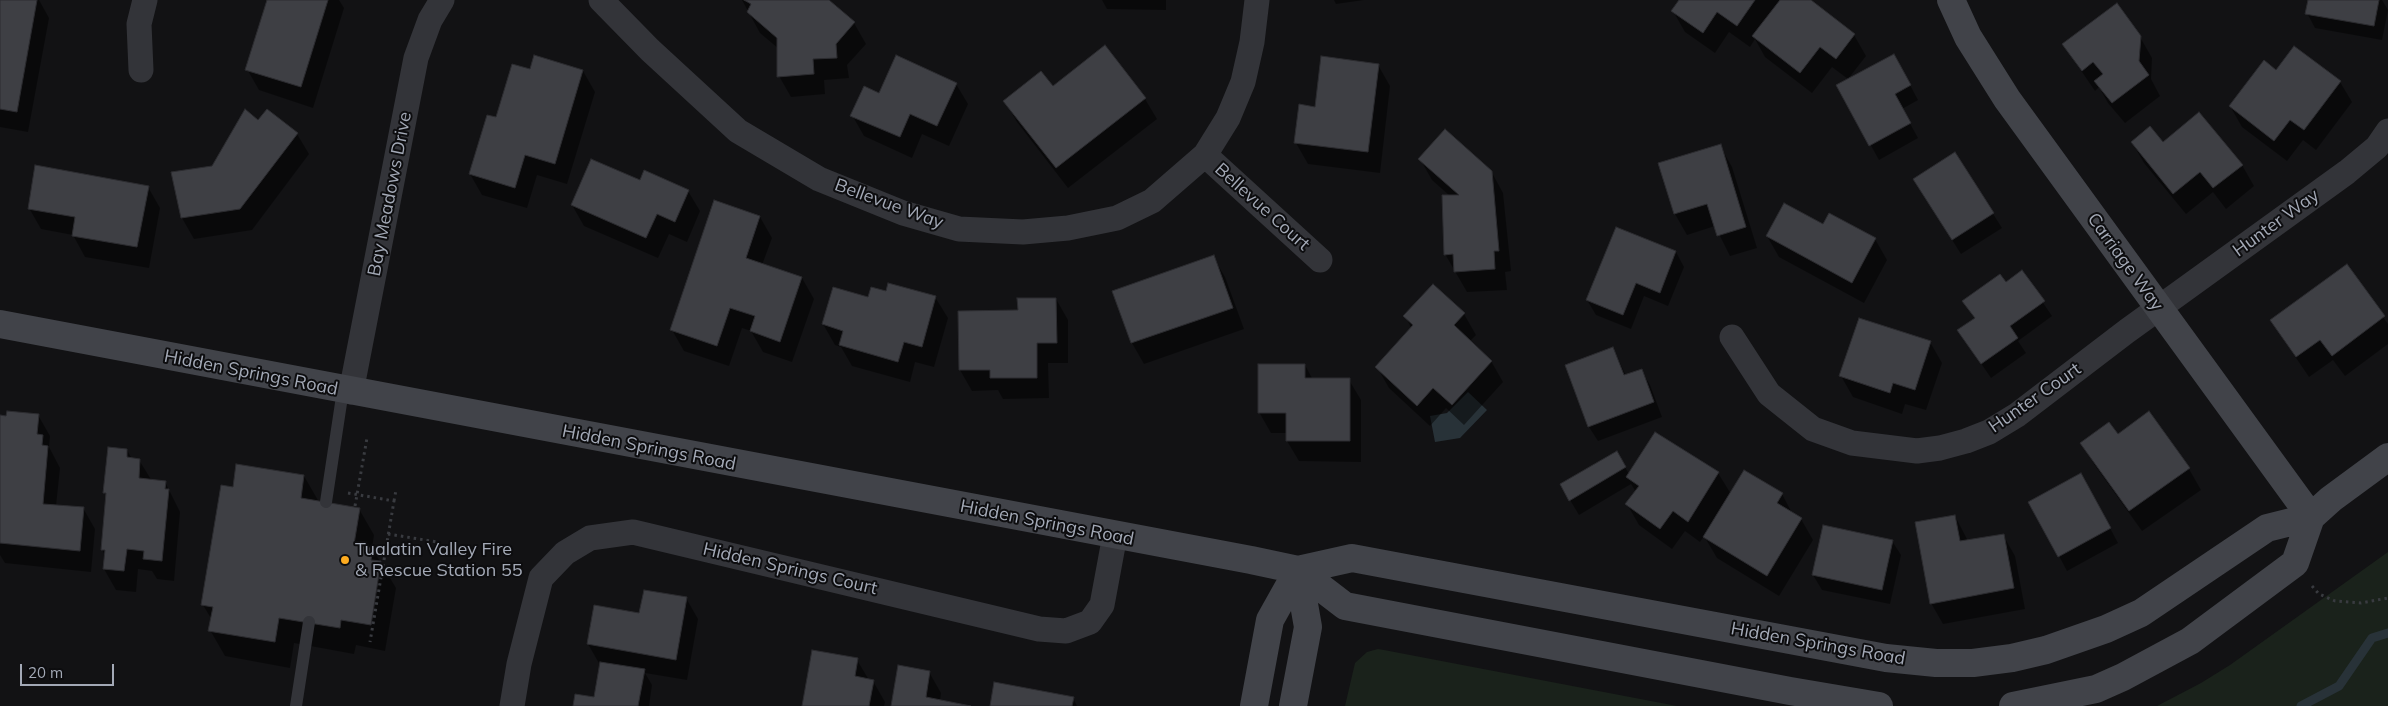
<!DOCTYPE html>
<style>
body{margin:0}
#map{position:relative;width:2388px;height:706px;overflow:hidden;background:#121214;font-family:Mulish,sans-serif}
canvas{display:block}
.scale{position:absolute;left:20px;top:664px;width:94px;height:22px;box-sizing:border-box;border:2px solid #a3a9b6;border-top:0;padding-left:6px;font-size:15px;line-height:18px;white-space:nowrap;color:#a3a9b6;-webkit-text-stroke:4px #0d0d0f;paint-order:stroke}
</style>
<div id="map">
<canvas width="2388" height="706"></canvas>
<div class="scale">20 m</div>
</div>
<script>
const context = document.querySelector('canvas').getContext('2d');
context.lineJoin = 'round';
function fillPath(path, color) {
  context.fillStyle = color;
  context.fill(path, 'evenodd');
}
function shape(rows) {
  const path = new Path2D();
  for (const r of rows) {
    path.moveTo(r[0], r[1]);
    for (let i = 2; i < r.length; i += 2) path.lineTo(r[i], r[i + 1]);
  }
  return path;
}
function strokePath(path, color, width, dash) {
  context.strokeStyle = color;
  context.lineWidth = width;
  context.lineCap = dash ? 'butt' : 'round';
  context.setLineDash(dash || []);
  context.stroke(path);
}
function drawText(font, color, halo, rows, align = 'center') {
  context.font = font + ' Mulish,sans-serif';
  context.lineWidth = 4;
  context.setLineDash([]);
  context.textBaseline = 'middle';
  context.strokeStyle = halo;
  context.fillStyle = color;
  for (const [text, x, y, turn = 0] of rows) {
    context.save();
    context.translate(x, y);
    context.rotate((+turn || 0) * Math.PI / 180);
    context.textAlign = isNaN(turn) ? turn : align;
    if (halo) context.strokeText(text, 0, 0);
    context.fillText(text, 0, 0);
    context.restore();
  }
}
fillPath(shape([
 [2388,552,2388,706,2157,706,2201,683,2230,665],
 [1378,649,1384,650,1677,706,1345,706,1355,663,1367,652]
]), '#1a221b');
fillPath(shape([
 [1468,392,1487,410,1460,438,1435,442,1430,416,1447,413]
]), '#283238');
fillPath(shape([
 [0,0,39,0,49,18,28,132,0,127],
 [268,0,339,0,344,8,313,108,259,90,247,69],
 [742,0,827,0,854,23,866,44,847,65,849,78,824,80,825,94,791,97,779,76,779,49,760,33],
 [1102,0,1166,0,1166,10,1107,9],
 [1334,0,1364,0,1336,4],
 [1680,0,1809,0,1854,35,1866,56,1848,79,1832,67,1812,93,1765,57,1755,39,1750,47,1729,32,1715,53,1685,32,1673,11],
 [2309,0,2382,0,2388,10,2382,40,2315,28,2307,13],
 [2140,37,2152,58,2151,79,2160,96,2125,123,2108,103,2099,87,2095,91,2063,44],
 [1378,65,1390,86,1380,173,1308,164,1296,143],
 [1902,70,1918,100,1902,109,1918,138,1879,160,1838,86],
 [531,71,583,71,595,92,567,184,537,175,527,208,482,195,470,174,497,119],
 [2276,72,2340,82,2352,102,2316,150,2303,140,2287,161,2242,127,2230,106],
 [956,84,968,104,949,146,922,134,912,158,864,136,852,115,879,95],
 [1053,88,1145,99,1157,119,1068,188,1017,122,1005,101],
 [259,122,297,134,309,154,252,230,194,239,182,218,212,167],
 [2132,142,2162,143,2242,165,2254,186,2226,209,2213,192,2186,214,2144,163],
 [1720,146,1732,167,1757,248,1730,256,1715,226,1687,235,1675,214],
 [1955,154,2002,228,1961,254,1923,194],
 [1420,159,1491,171,1503,193,1511,271,1505,272,1507,290,1467,292,1445,254,1450,196,1432,180],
 [640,182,688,191,700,211,687,242,669,234,658,258,584,226,572,205],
 [148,187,160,208,149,268,85,257,73,235,41,229,29,208],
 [760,217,772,238,762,265,802,278,814,299,792,362,763,352,751,331,742,328,729,366,684,351,672,330],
 [1823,225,1875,239,1887,260,1864,303,1779,257,1767,236],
 [1676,252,1684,267,1668,306,1644,296,1631,329,1596,315,1587,300],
 [1213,257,1225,277,1244,329,1144,364,1132,343,1114,292],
 [2346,266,2388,324,2388,344,2345,376,2333,360,2309,377,2271,321],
 [2022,272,2052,316,2018,341,2026,353,1991,378,1959,331,1975,319,1964,301,2006,284],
 [886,292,935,297,948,318,934,367,915,362,910,382,852,366,841,347,835,345,823,324,869,298],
 [1056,299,1068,320,1068,363,1048,363,1049,398,1003,399,998,390,972,391,960,370,1019,311],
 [1464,314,1476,335,1469,342,1491,361,1503,382,1464,425,1446,408,1430,426,1389,388,1377,367,1412,329,1405,316],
 [1930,342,1942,363,1926,410,1905,404,1902,414,1853,397,1841,376],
 [1613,348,1626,376,1641,370,1650,385,1662,417,1598,441,1589,427,1566,366],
 [1305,365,1313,380,1349,380,1361,400,1361,462,1299,461,1287,441,1287,433,1271,433,1259,412],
 [2149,413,2189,469,2201,490,2142,531,2094,464,2082,443,2118,435],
 [38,415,50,436,49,447,60,468,56,506,83,508,95,529,91,572,5,563,0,555,0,416],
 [127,450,132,459,139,460,152,481,165,482,180,512,174,581,157,579,152,571,138,569,136,592,116,590,104,569,105,556,102,549,107,497,105,492],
 [1616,452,1629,474,1718,473,1731,494,1782,494,1793,515,1801,519,1813,540,1779,596,1717,558,1704,536,1700,542,1685,531,1672,549,1639,525,1627,504,1636,492,1631,484,1579,515,1561,485],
 [304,476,319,502,359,509,374,535,372,548,396,588,385,651,356,645,354,654,294,643,290,668,225,656,210,630,212,620,203,605,234,489],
 [2089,489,2118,543,2067,571,2059,556],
 [1955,516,1968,541,2003,535,2015,556,2025,609,1943,624,1931,603],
 [1892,541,1901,555,1890,604,1822,590,1813,575],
 [686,598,698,619,687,680,645,673,652,685,649,706,574,706,595,699,600,665,588,644,640,614],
 [857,660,869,680,873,681,885,702,884,706,803,706],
 [929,672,941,693,940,701,970,706,892,706],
 [1073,698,1077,706,991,706]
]), '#0007');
strokePath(shape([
 [2301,706,2339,686,2372,638,2388,633]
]), '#283238', 9);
const building = shape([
 [0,0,37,0,17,112,0,109,0,0],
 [267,0,328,0,301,87,245,70,267,0],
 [744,0,829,0,855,22,836,44,837,58,813,59,814,74,777,77,777,38,747,12,751,4,744,0],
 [1679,0,1755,0,1737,26,1717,12,1703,33,1671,11,1679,0],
 [1780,0,1811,0,1855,34,1836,59,1820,47,1800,73,1752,36,1780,0],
 [2308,0,2379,0,2374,26,2305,14,2308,0],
 [2117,3,2141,36,2139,61,2149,75,2112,103,2094,81,2103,74,2093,62,2082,71,2062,44,2117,3],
 [1105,45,1146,98,1056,168,1003,101,1041,71,1053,86,1105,45],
 [2294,46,2341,81,2304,130,2290,120,2274,141,2229,106,2264,60,2276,70,2294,46],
 [1894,54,1911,85,1895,94,1911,123,1869,146,1836,85,1894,54],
 [534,55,583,70,555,164,525,155,515,188,469,174,487,115,496,117,512,64,530,69,534,55],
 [896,55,957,83,937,126,910,114,900,137,850,116,864,86,879,93,896,55],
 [1321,56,1379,64,1368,152,1294,143,1299,104,1315,107,1321,56],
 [245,109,258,120,267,109,298,133,240,209,181,218,171,172,212,166,245,109],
 [2199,112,2243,165,2213,188,2200,172,2173,194,2131,142,2150,126,2163,142,2199,112],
 [1445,129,1492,171,1499,251,1494,251,1495,269,1454,272,1453,254,1444,255,1442,195,1459,195,1418,159,1445,129],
 [1721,144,1746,227,1717,236,1707,204,1674,214,1658,163,1721,144],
 [1955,152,1994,213,1952,240,1913,179,1955,152],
 [591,159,640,180,644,170,689,190,675,222,657,214,646,238,571,205,591,159],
 [35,165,149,186,137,247,72,236,75,217,28,209,35,165],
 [714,200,760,216,746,258,802,277,780,342,750,331,755,316,730,308,717,346,670,330,714,200],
 [1784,203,1823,224,1829,213,1876,238,1852,283,1766,236,1784,203],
 [1616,227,1676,251,1660,293,1636,283,1623,315,1586,300,1616,227],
 [1214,255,1233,308,1131,343,1112,291,1214,255],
 [2347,264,2385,316,2332,356,2320,340,2296,357,2270,320,2347,264],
 [2022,270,2045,301,2010,326,2018,338,1981,364,1957,330,1975,318,1962,301,2000,274,2006,282,2022,270],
 [888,283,936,296,922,347,904,342,898,362,839,345,843,331,822,324,833,287,868,297,871,287,886,291,888,283],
 [1433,284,1465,313,1454,325,1492,361,1452,405,1433,388,1417,406,1375,367,1413,325,1403,316,1433,284],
 [1017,298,1056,298,1057,343,1037,343,1037,378,990,378,990,370,959,370,958,311,1018,310,1017,298],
 [1859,318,1931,341,1915,390,1893,383,1890,393,1839,376,1859,318],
 [1613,347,1624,375,1642,369,1654,402,1588,427,1565,365,1613,347],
 [1258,364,1305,364,1305,378,1350,378,1350,441,1286,441,1286,413,1258,413,1258,364],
 [7,411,39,414,37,434,43,435,42,445,48,446,43,504,84,507,80,551,0,543,0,415,6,416,7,411],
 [2149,411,2190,468,2129,511,2080,443,2109,422,2118,434,2149,411],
 [1655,432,1719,472,1688,522,1673,511,1660,529,1625,504,1639,486,1626,477,1655,432],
 [108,447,127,449,127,457,140,459,139,478,166,481,165,489,169,489,162,561,143,559,144,551,127,549,124,571,103,569,105,550,101,550,106,493,103,493,108,447],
 [1617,451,1626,467,1569,501,1560,484,1617,451],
 [236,464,304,475,301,498,360,508,354,544,373,548,371,560,381,561,371,625,341,620,340,628,279,618,275,642,208,631,213,607,201,605,221,485,233,487,236,464],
 [1744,470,1783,493,1777,503,1802,518,1767,576,1703,537,1744,470],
 [2081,473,2111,528,2058,557,2028,502,2081,473],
 [1955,515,1960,541,2004,534,2014,588,1930,604,1915,522,1955,515],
 [1823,525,1893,540,1882,590,1812,575,1823,525],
 [644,590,687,597,676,660,587,644,594,605,639,613,644,590],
 [812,650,858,658,855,676,874,680,869,706,802,706,812,650],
 [600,662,645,669,638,706,573,706,575,694,594,697,600,662],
 [898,665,930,671,926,697,971,706,891,706,898,665],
 [994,682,1074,697,1072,706,990,706,994,682]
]);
fillPath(building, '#3e3f44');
strokePath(building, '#2c2c30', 1);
strokePath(shape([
 [348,493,394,501,370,642],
 [394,501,396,490],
 [355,506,367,438],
 [388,534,437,542],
 [2312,586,2319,594,2335,601,2361,603,2388,598]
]), '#393b40', 3, [2.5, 4]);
strokePath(shape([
 [326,502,343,390],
 [296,706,309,622]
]), '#333439', 12);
strokePath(shape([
 [601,0,650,50,738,131,819,179,903,213,959,229,1023,232,1068,228,1117,218,1152,201,1205,155,1228,118,1243,82,1252,42,1257,0],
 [141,70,139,24,145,0],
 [1205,155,1320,260],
 [1732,337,1769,394,1813,429,1852,443,1917,451,1940,448,1966,441,1989,432,2017,415,2127,331,2347,172,2377,147,2388,131],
 [351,392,416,58,430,20,442,0],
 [512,706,519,664,541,578,565,553,590,538,633,532,1039,629,1066,631,1090,622,1102,605,1115,535]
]), '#333439', 25);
strokePath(shape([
 [1951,0,1968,37,2007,99,2311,517],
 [0,324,1251,560,1298,570,1345,606,1790,691,1879,706],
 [1298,570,1352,558,1886,658,1936,663,1973,663,2012,658,2046,650,2106,629,2141,613,2267,528,2311,517,2331,499,2388,457],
 [1254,706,1270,620,1298,570],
 [1293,706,1308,627,1298,570],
 [2013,706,2096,689,2123,677,2190,641,2295,563,2311,517]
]), '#414349', 28);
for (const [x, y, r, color] of [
 [345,560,5,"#feac20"]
]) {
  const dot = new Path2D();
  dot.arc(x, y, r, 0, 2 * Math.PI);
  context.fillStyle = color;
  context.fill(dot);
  strokePath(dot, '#0d0d0f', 2);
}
drawText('18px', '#a3a9b6', '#0d0d0f', [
 ["Bay Meadows Drive",390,194,-79],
 ["Bellevue Way",889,204,20],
 ["Bellevue Court",1262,207,42],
 ["Hunter Way",2276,223,-36],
 ["Carriage Way",2125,262,54],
 ["Hidden Springs Road",251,373,11],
 ["Hunter Court",2035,398,-35],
 ["Hidden Springs Road",649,448,11],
 ["Hidden Springs Road",1047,523,11],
 ["Hidden Springs Court",790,569,13],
 ["Hidden Springs Road",1818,644,10]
]);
drawText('18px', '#a3a9b6', '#0d0d0f', [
 ["Tualatin Valley Fire",355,550],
 ["& Rescue Station 55",355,571]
], 'left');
</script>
